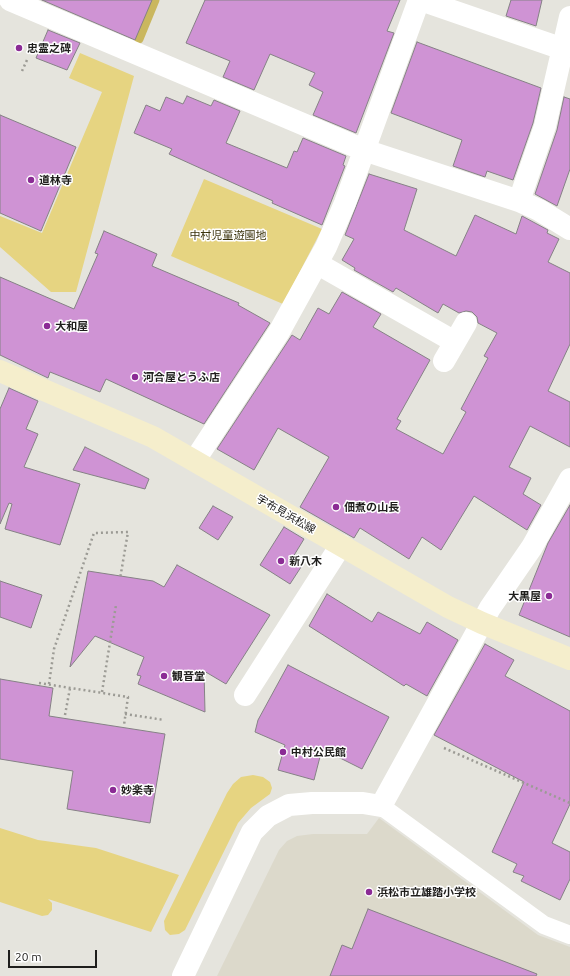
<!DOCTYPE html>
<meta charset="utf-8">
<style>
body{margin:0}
#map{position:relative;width:570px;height:976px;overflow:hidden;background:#e5e4dd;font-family:Ubuntu,sans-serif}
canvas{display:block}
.scale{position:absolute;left:8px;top:950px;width:89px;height:18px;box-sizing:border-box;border:2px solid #1f1e1c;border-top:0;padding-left:5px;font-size:12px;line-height:14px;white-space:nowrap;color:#1f1e1c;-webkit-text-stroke:3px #fff;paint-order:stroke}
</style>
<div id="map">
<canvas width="570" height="976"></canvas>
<div class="scale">20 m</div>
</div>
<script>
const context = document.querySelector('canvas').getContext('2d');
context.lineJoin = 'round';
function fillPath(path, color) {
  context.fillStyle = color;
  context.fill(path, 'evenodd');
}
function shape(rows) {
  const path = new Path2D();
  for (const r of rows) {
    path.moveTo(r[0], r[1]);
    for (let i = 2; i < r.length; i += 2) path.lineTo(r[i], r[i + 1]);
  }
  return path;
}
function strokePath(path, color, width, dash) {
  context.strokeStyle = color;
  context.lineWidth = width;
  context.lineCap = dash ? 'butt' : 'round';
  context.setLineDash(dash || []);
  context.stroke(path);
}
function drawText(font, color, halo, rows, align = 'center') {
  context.font = font + ' Ubuntu,"Noto Sans JP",sans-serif';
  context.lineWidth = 3;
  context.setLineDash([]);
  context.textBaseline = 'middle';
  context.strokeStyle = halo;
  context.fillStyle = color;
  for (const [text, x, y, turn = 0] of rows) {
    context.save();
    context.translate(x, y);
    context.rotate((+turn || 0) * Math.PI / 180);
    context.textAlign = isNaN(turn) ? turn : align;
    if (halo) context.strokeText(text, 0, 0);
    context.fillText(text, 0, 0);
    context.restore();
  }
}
fillPath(shape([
 [379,818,538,935,570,947,570,976,217,976,279,850,287,841,297,836,313,834,367,834]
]), '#dcd9cb');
fillPath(shape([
 [80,53,134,76,76,292,51,292,0,247,0,216,42,233,102,92,69,78],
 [204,179,322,229,283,304,171,256],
 [253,775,263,777,270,782,272,788,270,794,251,808,238,823,185,930,179,934,170,935,165,930,164,921,227,793,233,784,241,777],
 [0,828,38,840,96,848,179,875,151,932,48,899,52,903,52,910,48,915,42,916,0,902]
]), '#e6d481');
strokePath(shape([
 [139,39,155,0]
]), '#cab75e', 9);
const building = shape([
 [42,0,152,0,135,40,42,0],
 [205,0,400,0,387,31,394,33,356,133,313,115,323,92,309,85,315,73,270,54,254,90,223,77,230,61,186,43,205,0],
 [511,0,542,0,536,26,506,16,511,0],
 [48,30,80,43,67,70,36,58,48,30],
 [417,42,541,88,533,123,513,180,487,171,485,177,453,166,462,140,391,113,417,42],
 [187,96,211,106,214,100,240,111,226,143,287,168,294,151,297,152,303,138,346,156,343,165,345,166,322,225,272,203,273,201,191,164,169,154,172,149,134,133,146,105,160,111,166,97,183,104,187,96],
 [564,97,570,99,570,169,557,206,535,194,557,130,564,97],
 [0,115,76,147,41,231,0,213,0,115],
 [369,174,417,189,404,230,456,256,475,215,516,234,522,216,548,230,547,233,559,239,548,262,570,273,570,344,548,391,570,402,570,447,530,426,509,467,531,478,523,494,541,505,527,530,474,496,441,550,422,537,409,559,360,528,354,538,300,507,329,457,278,428,254,470,217,449,292,335,300,340,318,308,329,314,342,292,381,314,373,327,430,360,397,419,401,421,396,429,443,454,466,412,461,409,488,358,484,356,497,333,478,323,477,317,472,312,466,311,459,313,443,304,438,313,396,288,393,292,354,270,355,268,342,260,354,239,345,235,369,174],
 [104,231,157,254,152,266,239,303,238,305,270,323,204,424,106,379,100,392,50,372,48,378,0,355,0,277,74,309,98,254,95,253,104,231],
 [9,388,38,401,26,429,38,434,24,467,80,484,60,545,5,529,12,504,9,503,0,524,0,409,9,388],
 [85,447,149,479,145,489,73,470,85,447],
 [570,505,570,637,519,615,548,543,570,505],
 [213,506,233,517,218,540,199,528,213,506],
 [284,527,304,539,293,557,303,564,290,584,260,565,284,527],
 [177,565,270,615,226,684,204,671,205,712,138,684,141,676,137,675,144,657,95,636,70,667,88,571,153,581,164,587,177,565],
 [0,581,42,595,31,628,0,617,0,581],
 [327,594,372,622,378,612,420,634,427,622,458,640,427,696,406,684,404,686,309,626,327,594],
 [485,644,514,660,505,676,570,711,570,804,552,843,570,852,570,879,560,900,521,881,524,876,513,872,517,864,492,852,524,782,434,735,485,644],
 [288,665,389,717,362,769,322,749,314,780,278,770,285,745,255,732,258,720,288,665],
 [0,679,53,688,49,716,165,734,150,823,67,809,73,771,0,759,0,679],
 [368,909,537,974,536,976,330,976,342,945,352,949,368,909]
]);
fillPath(building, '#cf93d4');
strokePath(building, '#858185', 1);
strokePath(shape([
 [32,49,36,40],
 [22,71,27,60],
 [39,683,128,697,124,725],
 [49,684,54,649,94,533,128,532,120,579],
 [102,692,116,605],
 [125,714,164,720],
 [65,715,70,688],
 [444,748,570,803]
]), '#9c9b95', 2.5, [2, 3]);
strokePath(shape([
 [381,806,544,925,570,935]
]), '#fff', 18);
strokePath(shape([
 [10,0,364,150,519,201,539,210,570,229],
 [421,0,563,49],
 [519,201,545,126,570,17],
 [318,264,455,342],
 [444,361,466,323],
 [195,460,279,332,326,247,345,203,419,0],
 [245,695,341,545],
 [183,976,252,832,268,816,289,805,312,803,363,803,381,806,490,608,532,547,570,479]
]), '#fff', 22);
strokePath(shape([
 [0,371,153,437,448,607,482,623,570,659]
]), '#f5eecc', 22);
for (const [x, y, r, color] of [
 [19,48,4,"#8b2b95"],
 [31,180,4,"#8b2b95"],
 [47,326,4,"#8b2b95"],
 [135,377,4,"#8b2b95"],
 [336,507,4,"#8b2b95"],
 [281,561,4,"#8b2b95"],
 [549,596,4,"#8b2b95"],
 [164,676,4,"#8b2b95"],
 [283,752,4,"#8b2b95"],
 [113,790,4,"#8b2b95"],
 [369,892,4,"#8b2b95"]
]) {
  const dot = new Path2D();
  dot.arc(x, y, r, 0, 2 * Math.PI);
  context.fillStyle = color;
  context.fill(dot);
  strokePath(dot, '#fff', 1.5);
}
drawText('bold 11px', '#1f1e1c', '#fff', [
 ["忠霊之碑",27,48],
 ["道林寺",39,180],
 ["大和屋",55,326],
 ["河合屋とうふ店",143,377],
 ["佃煮の山長",344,507],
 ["新八木",289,561],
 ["大黒屋",541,596,"right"],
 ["観音堂",172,676],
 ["中村公民館",291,752],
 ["妙楽寺",121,790],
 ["浜松市立雄踏小学校",377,892]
], 'left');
drawText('11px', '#3a320a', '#fff', [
 ["中村児童遊園地",228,235]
]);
drawText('11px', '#1f1e1c', '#fff', [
 ["宇布見浜松線",286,514,30]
]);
</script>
